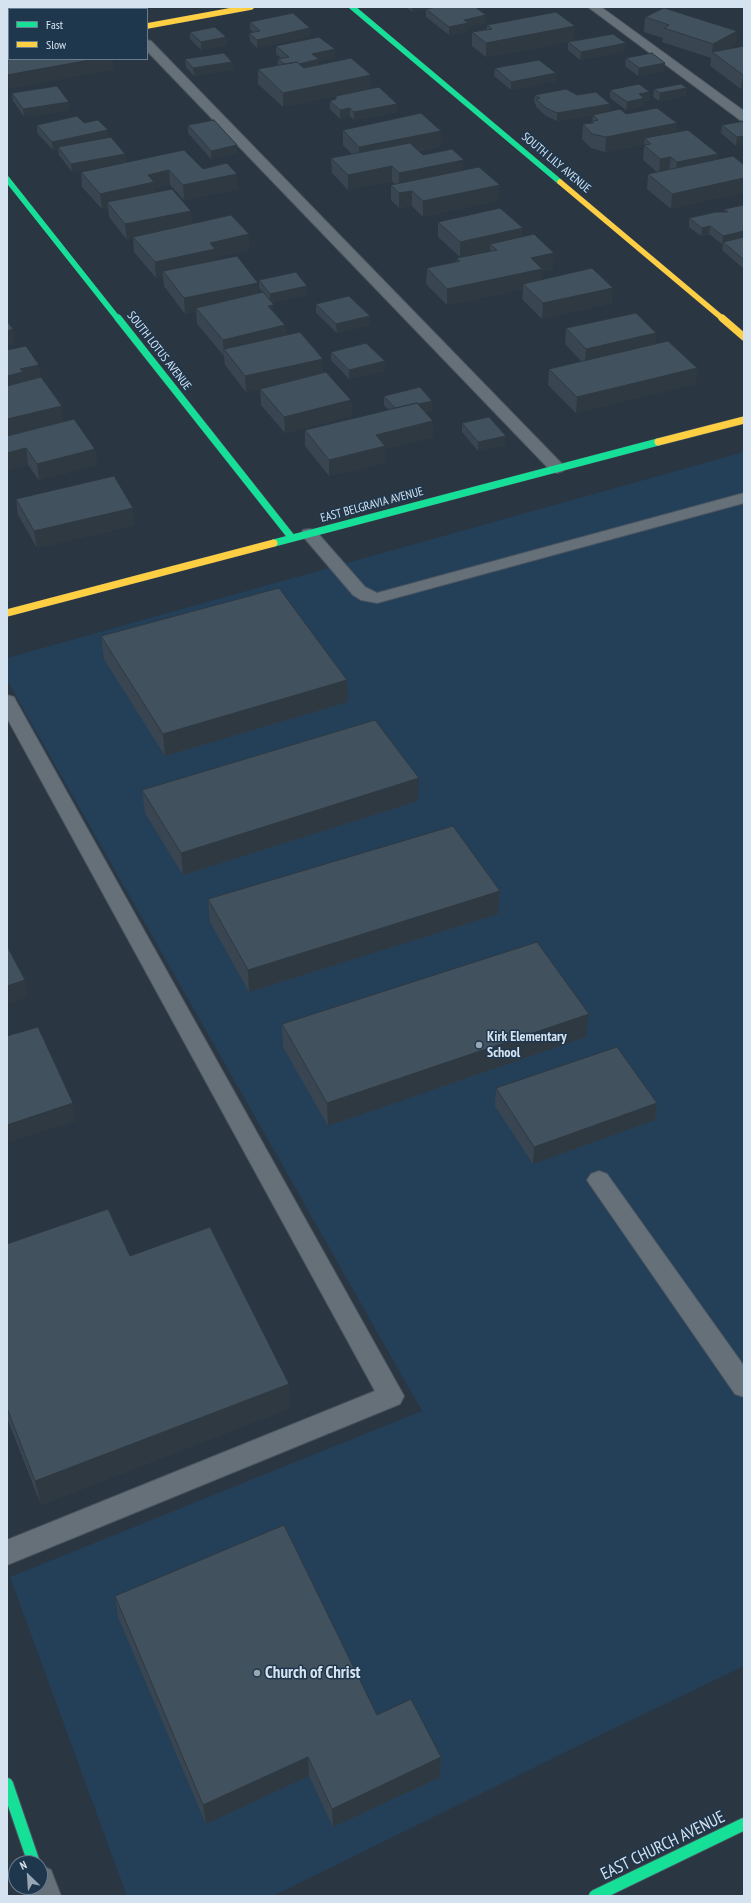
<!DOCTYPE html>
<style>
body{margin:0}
#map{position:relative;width:751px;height:1903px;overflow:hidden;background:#2a3642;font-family:"PT Sans Narrow",sans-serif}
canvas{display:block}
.frame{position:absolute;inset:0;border:8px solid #d5e3f1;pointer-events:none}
.legend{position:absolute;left:8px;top:8px;width:140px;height:52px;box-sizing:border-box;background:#1f374d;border:1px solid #687c8f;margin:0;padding:5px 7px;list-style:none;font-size:12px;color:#d5e3f1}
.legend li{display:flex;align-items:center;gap:8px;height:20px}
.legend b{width:20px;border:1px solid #687c8f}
.north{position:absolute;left:8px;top:1855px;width:40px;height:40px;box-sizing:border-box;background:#1f374d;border:1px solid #687c8f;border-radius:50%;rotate:335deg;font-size:11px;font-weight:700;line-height:16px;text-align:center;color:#d5e3f1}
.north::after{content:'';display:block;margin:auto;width:14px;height:18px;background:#99a6b4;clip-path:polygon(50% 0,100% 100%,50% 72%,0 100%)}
</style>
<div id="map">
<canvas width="751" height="1903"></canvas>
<div class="frame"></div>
<ul class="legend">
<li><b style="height:5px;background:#16e098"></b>Fast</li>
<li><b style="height:5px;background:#ffcf43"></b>Slow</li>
</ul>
<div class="north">N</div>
</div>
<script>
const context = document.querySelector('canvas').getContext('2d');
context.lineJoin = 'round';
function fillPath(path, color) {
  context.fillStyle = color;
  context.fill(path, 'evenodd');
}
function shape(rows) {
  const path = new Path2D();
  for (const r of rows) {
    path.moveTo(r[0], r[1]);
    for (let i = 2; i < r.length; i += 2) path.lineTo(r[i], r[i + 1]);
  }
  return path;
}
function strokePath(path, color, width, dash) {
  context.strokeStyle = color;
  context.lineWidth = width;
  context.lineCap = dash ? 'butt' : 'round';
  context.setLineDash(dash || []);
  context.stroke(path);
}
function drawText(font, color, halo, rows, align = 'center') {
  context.font = font + ' "PT Sans Narrow",sans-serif';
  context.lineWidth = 3;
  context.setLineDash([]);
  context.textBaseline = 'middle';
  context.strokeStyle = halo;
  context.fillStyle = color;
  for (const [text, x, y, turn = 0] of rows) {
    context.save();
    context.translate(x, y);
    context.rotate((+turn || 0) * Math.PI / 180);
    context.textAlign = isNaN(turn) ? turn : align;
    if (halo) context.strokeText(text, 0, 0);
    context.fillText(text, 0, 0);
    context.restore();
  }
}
fillPath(shape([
 [744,452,744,1666,596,1737,273,1896,127,1896,10,1577,422,1411,7,680,7,658]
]), '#244058');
const lane = shape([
 [107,7,119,7,121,9,109,9,107,7],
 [588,7,601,7,744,111,744,121,740,120,588,7],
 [147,40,151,41,563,465,565,468,563,471,557,473,551,471,147,51,147,40],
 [744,493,744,503,377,603,361,600,353,595,301,534,303,530,309,529,315,530,365,587,377,593,744,493],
 [7,695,14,697,16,701,404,1396,400,1404,7,1565,7,1540,375,1391,7,718,7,695],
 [599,1171,607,1174,744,1366,744,1397,735,1394,591,1186,587,1180,591,1174,599,1171]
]);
const street = shape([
 [9,46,9,54,7,55,7,47,9,46],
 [40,1865,51,1870,61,1896,29,1896,26,1887,40,1887,40,1865]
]);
const fastFar2 = shape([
 [352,7,560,182],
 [7,179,118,319]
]);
const fastFar1 = shape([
 [118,318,292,538],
 [274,543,658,442]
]);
const fast = shape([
 [7,1784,34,1863],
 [595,1896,744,1824]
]);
const slowFar1 = shape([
 [147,26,251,7],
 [560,182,723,319]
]);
const slow = shape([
 [722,318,744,337],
 [658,442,744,420],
 [7,613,274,543]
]);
strokePath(lane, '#4a5560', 2);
strokePath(street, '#4a5560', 2);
strokePath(fastFar2, '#4a5560', 6);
strokePath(fastFar1, '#4a5560', 8);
strokePath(fast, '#4a5560', 14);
strokePath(slowFar1, '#4a5560', 6);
strokePath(slow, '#4a5560', 8);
fillPath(lane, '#667079');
fillPath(street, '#667079');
strokePath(fastFar2, '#16e098', 5.5);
strokePath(fastFar1, '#16e098', 7);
strokePath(fast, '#16e098', 12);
strokePath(slowFar1, '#ffcf43', 5.5);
strokePath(slow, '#ffcf43', 7);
fillPath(shape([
 [406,7,475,7,486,23,468,27,468,31,449,35,426,17,426,9,412,12],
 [645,17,737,31,735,45,728,49,744,46,744,88,741,89,710,66,711,58,662,42,663,38,644,32],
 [250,22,310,28,310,36,257,48,250,41,249,33,253,32,250,29],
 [487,25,574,41,486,57,472,46,472,32,487,29],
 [190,32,226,37,227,45,201,50,190,39],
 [568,42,625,51,580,60,568,50],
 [276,46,335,57,319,61,319,65,371,75,371,89,397,112,354,120,350,116,340,119,330,109,330,101,336,99,336,96,283,107,258,84,258,69,278,65,278,59,281,58,276,54],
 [626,58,665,71,638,76,625,66],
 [185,59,232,62,233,70,194,76,186,67],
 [495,68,556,81,511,90,494,76],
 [654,89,686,96,659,101,653,97],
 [610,90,650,100,643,101,643,106,626,110,610,98],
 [12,93,69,110,24,117,13,101],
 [535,95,577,95,610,104,609,112,677,123,676,132,718,154,717,159,671,209,647,189,648,174,657,172,643,160,644,144,605,152,591,148,582,139,583,124,592,123,593,115,557,121,546,116,536,107,536,104,534,103],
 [744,121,736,146,721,133,722,125],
 [84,123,109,137,125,154,126,162,72,172,59,155,58,149,53,150,37,133,37,125],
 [188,125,237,153,211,159,188,133],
 [343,130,441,131,440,146,418,151,423,155,463,170,499,200,423,217,412,206,399,208,391,200,391,185,395,184,392,181,348,190,332,173,331,158,352,154,343,145],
 [203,169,238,189,184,200,170,185,155,188,155,192,191,211,192,224,249,250,216,257,216,260,259,293,263,292,259,288,259,280,308,295,271,302,275,313,285,325,286,335,323,359,323,373,351,400,352,416,285,433,261,405,260,389,265,388,246,392,225,365,224,356,197,324,196,311,185,314,164,286,163,276,156,278,134,252,133,238,127,240,109,217,108,208,102,209,82,187,81,172],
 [744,206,744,269,722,250,723,244,722,244,709,234,701,236,689,227,689,218,724,212,725,209],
 [438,222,522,237,553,269,542,271,541,280,612,303,542,319,522,299,523,289,447,305,426,284,427,268,457,262,457,258,490,252,490,250,460,257,438,237],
 [316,304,370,325,337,333,316,313],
 [566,328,656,333,655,344,697,368,695,384,576,413,548,385,549,369,581,361,565,344],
 [331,352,385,370,349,379,331,360],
 [39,365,40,378,63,422,95,449,97,465,39,480,28,465,7,470],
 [384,396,432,401,432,410,425,412,433,437,385,449,385,463,329,476,305,446,305,430,389,410,384,405],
 [462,423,505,445,478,451,462,432],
 [16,499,135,525,37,548,18,515],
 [101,636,348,702,165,756,104,659],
 [142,790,418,801,183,875,145,813],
 [500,891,498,914,249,992,210,922,208,899],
 [282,1024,586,1037,328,1126,283,1047],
 [496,1088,657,1103,655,1120,533,1164,495,1106],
 [7,1244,130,1256,289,1384,290,1408,41,1505,7,1418],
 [115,1596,377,1715,441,1757,440,1777,333,1827,309,1776,206,1824,118,1617]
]), '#394651');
fillPath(shape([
 [412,7,439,7,412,12],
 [7,14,9,14,9,28,7,28],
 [486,15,486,23,468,27,468,31,449,35,449,27,464,20],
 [575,26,574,41,486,57,486,43],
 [310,28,310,36,257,48,257,40],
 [737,31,735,45,716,55,712,52,713,44],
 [226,37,227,45,201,50,201,42],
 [626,43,625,51,580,60,581,52],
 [335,49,335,57,319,61,319,67,287,74,286,66,312,54],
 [95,59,113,59,114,70,7,89,7,75],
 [232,62,233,70,194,76,193,68],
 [665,63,665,71,638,76,639,68],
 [556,73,556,81,511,90,511,82],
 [744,74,744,88,741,89,743,75],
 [371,75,371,89,283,107,283,93],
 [687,88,686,96,659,101,660,93],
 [650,92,650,100,643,101,643,106,626,110,627,102,639,94],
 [69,102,69,110,24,117,23,109],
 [397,104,397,112,354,120,354,112],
 [610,104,609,112,557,121,557,113],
 [350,108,350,116,340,119,340,110],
 [677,123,676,137,645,138,644,144,605,152,606,137],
 [108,130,109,138,58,147,58,149,53,150,52,142],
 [441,131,440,146,359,162,359,147],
 [744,136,744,144,736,146,737,137],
 [237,145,237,153,211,159,211,151],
 [125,154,126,162,72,172,71,164],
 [718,154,716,169,675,177,677,162],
 [671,157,669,172,659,174,660,159],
 [464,160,463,175,399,188,399,173],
 [392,166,392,181,348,190,348,175],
 [169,170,170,185,155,188,156,197,107,202,108,208,102,209,100,194,148,175],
 [237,174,238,189,184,200,183,185],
 [744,178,744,193,671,209,672,194],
 [500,185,499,200,423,217,423,201],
 [412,191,412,206,399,208,399,193],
 [191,211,192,226,133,237,133,238,127,240,125,224],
 [710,226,709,234,701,236,702,228],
 [523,228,522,243,490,244,490,250,460,257,460,242],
 [744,231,744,239,723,242,723,244,722,244,723,236],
 [249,234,249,250,216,257,216,264,163,271,163,276,156,278,155,262,210,243],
 [554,253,553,269,542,271,541,285,523,284,523,289,447,305,447,289,531,258],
 [258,283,259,298,196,308,196,311,185,314,184,298],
 [307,286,308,295,270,302,270,294],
 [613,288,612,303,542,319,543,303],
 [274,305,275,321,268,306],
 [370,316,370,325,337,333,336,324],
 [285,325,286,341,224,349,224,356,223,340],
 [13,329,15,345,7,347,7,331],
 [656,333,654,349,585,365,586,349],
 [323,359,323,375,246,392,245,376],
 [385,361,385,370,349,379,349,370],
 [39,365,41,381,7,392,7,376,20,369],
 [697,368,695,384,576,413,577,397],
 [351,400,352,416,285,433,284,417],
 [432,401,432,410,396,419,396,410],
 [62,406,63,422,7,436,7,419],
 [433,421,433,437,385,449,385,463,329,476,329,460,376,435],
 [506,436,505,445,478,451,478,442],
 [26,448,28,465,7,470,7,453],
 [95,449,97,465,39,480,37,464],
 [133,508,135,525,37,548,34,531],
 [347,680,348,702,165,756,163,734],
 [419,778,418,801,183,875,181,853],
 [500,891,498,914,249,992,248,970],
 [25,980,28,997,7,1004,7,986],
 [589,1014,586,1037,328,1126,327,1103],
 [73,1103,76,1121,7,1143,7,1125],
 [657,1103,655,1120,533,1164,534,1147],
 [289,1384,290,1408,41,1505,35,1481],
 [308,1757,309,1776,206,1824,203,1805],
 [441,1757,440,1777,333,1827,332,1809]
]), '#2e3942');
const building = shape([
 [7,7,21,7,23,9,9,9,9,14,7,14,7,7],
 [436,7,475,7,486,15,464,20,468,23,449,27,426,9,436,7],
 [664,8,737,31,713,44,664,28,669,25,645,17,664,8],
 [556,12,575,26,486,43,472,32,492,29,487,25,556,12],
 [293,13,310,28,257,40,249,33,260,31,250,22,293,13],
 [215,27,226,37,201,42,190,32,215,27],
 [613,34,626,43,581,52,568,42,613,34],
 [319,37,335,49,312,54,319,59,299,64,297,62,284,64,278,59,289,57,276,46,319,37],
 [744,46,744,74,743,75,712,52,744,46],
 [224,53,232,62,193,68,185,59,224,53],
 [652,53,665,63,639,68,626,58,652,53],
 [7,58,9,58,9,59,95,59,7,75,7,58],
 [351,58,371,75,283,93,258,69,297,62,304,68,351,58],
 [539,60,556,73,511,82,495,68,539,60],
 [639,84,650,92,639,94,644,98,627,102,610,90,639,84],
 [681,84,687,88,660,93,654,89,681,84],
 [57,86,69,102,23,109,12,93,57,86],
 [379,87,397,104,354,112,350,108,340,110,330,101,336,99,336,96,379,87],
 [566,89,577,95,596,92,610,104,557,113,546,108,536,99,540,98,535,95,566,89],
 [657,108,677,123,606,137,592,134,583,124,593,123,593,121,598,120,593,115,620,109,626,114,657,108],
 [421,113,441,131,359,147,343,130,421,113],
 [77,116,84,123,98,120,108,130,52,142,37,125,77,116],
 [214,120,237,145,211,151,188,125,214,120],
 [744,121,744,136,737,137,722,125,744,121],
 [688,130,718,154,677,162,671,157,660,159,644,145,651,144,645,138,688,130],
 [111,137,125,154,71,164,58,147,111,137],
 [410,143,423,155,452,149,464,160,399,173,392,166,348,175,331,158,410,143],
 [184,150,203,169,227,163,237,174,183,185,169,170,148,175,154,182,100,194,81,172,184,150],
 [733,156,744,165,744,178,672,194,648,174,733,156],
 [479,167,500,185,423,201,412,191,399,193,391,185,479,167],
 [172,189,191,211,125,224,107,202,172,189],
 [743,205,744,206,744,231,723,236,710,226,702,228,689,218,716,212,728,212,725,209,743,205],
 [500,208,523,228,460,242,438,222,500,208],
 [231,215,249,234,210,243,215,249,155,262,133,237,231,215],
 [534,234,554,253,531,258,542,269,447,289,427,268,460,261,457,258,497,250,490,244,534,234],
 [744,237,744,260,723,242,744,237],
 [237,256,258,283,184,298,163,271,237,256],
 [592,268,613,288,543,303,523,284,592,268],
 [296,272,307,286,270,294,259,280,296,272],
 [263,292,274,305,268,306,285,325,223,340,196,308,263,292],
 [349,296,370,316,336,324,316,304,349,296],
 [636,313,656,333,586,349,566,328,636,313],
 [7,321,13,329,7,331,7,321],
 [300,332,323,359,245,376,224,349,300,332],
 [668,341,697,368,577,397,549,369,668,341],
 [366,343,385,361,349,370,331,352,366,343],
 [26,346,39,365,20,369,23,372,7,376,7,350,26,346],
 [326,372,351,400,284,417,260,389,326,372],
 [41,377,62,406,7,419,7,386,41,377],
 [420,387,432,401,418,404,417,403,395,408,384,396,420,387],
 [417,403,433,421,376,435,385,446,329,460,305,430,417,403],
 [489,417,506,436,478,442,462,423,489,417],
 [74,419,95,449,37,464,26,448,7,453,7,436,74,419],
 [114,476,133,508,34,531,16,499,114,476],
 [279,588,347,680,163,734,101,636,279,588],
 [375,720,419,778,181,853,142,790,375,720],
 [453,826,500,891,248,970,208,899,453,826],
 [537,942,589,1014,327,1103,282,1024,537,942],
 [7,946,25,980,7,986,7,946],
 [38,1027,73,1103,7,1125,7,1036,38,1027],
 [617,1047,657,1103,534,1147,496,1088,617,1047],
 [108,1209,130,1256,210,1227,289,1384,35,1481,7,1408,7,1244,108,1209],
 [284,1525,377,1715,411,1699,441,1757,332,1809,308,1757,203,1805,115,1596,284,1525]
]);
fillPath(building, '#42515e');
strokePath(building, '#2e3942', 1);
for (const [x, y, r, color] of [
 [479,1045,4,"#99a6b4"],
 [257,1673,4,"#99a6b4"]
]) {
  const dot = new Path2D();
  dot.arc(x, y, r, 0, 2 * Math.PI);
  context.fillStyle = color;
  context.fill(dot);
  strokePath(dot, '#1f374d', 1.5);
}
drawText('12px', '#d5e3f1', '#1f374d', [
 ["SOUTH LILY AVENUE",556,163,40],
 ["SOUTH LOTUS AVENUE",159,351,52],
 ["EAST BELGRAVIA AVENUE",372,505,-15]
]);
drawText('bold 14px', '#d5e3f1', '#1f374d', [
 ["Kirk Elementary",487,1037],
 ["School",487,1053]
], 'left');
drawText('bold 17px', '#d5e3f1', '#1f374d', [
 ["Church of Christ",265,1673]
], 'left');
drawText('17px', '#d5e3f1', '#1f374d', [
 ["EAST CHURCH AVENUE",663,1846,-26]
]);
</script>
